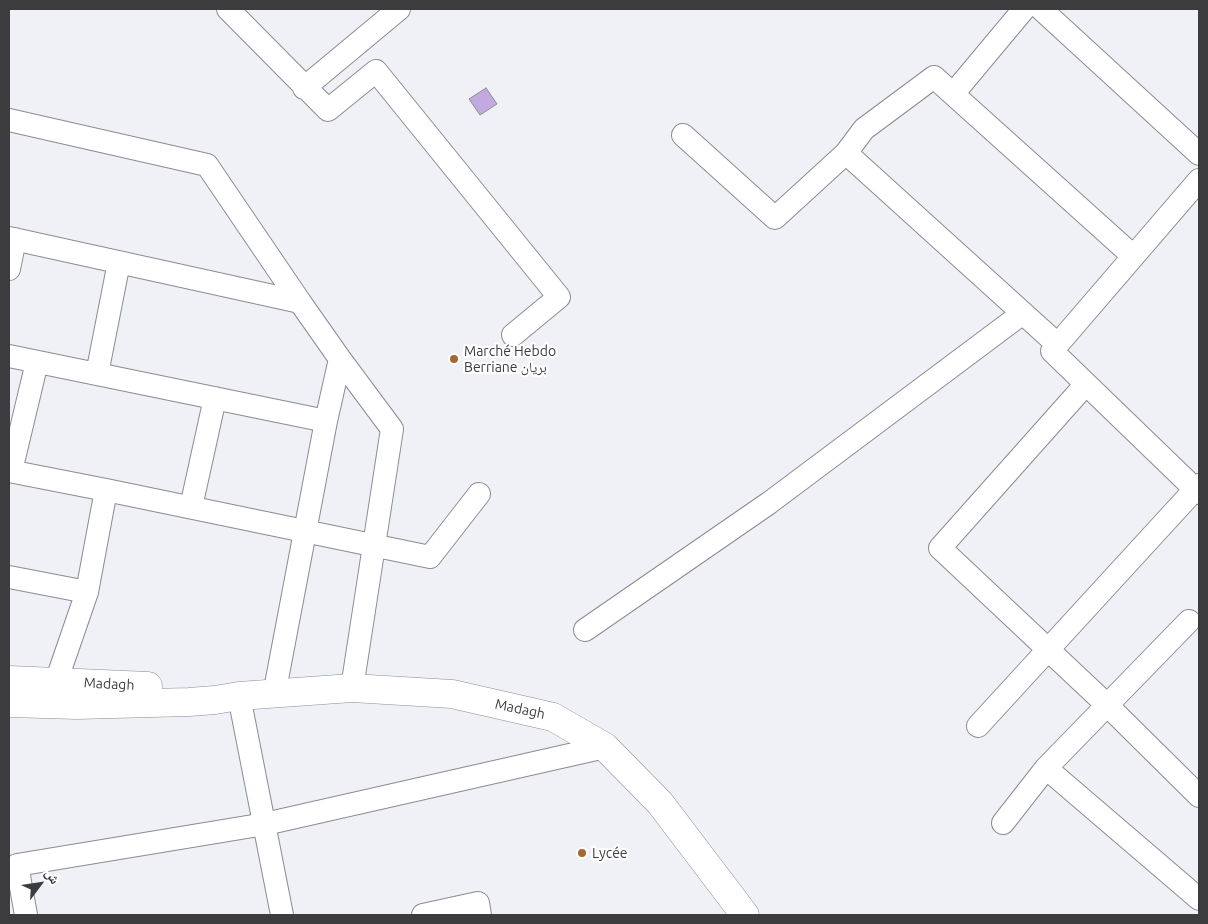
<!DOCTYPE html>
<meta charset="utf-8">
<style>
body{margin:0}
#map{position:relative;width:1208px;height:924px;overflow:hidden;background:#eff1f7;font-family:Ubuntu,"Noto Naskh Arabic",sans-serif}
canvas{display:block}
.frame{position:absolute;inset:0;border:10px solid #3c3c3f;pointer-events:none}
.north{position:absolute;left:15px;top:859px;width:50px;height:50px;-webkit-text-stroke:4px #fff;paint-order:stroke;rotate:59deg;font-size:14px;font-weight:700;line-height:20px;text-align:center;color:#3c3c3f}
.north::after{content:'';display:block;margin:auto;width:18px;height:22px;background:#3c3c3f;clip-path:polygon(50% 0,100% 100%,50% 72%,0 100%)}
</style>
<div id="map">
<canvas width="1208" height="924"></canvas>
<div class="frame"></div>
<div class="north">ش</div>
</div>
<script>
const context = document.querySelector('canvas').getContext('2d');
context.lineJoin = 'round';
function fillPath(path, color) {
  context.fillStyle = color;
  context.fill(path, 'evenodd');
}
function shape(rows) {
  const path = new Path2D();
  for (const r of rows) {
    path.moveTo(r[0], r[1]);
    for (let i = 2; i < r.length; i += 2) path.lineTo(r[i], r[i + 1]);
  }
  return path;
}
function strokePath(path, color, width, dash) {
  context.strokeStyle = color;
  context.lineWidth = width;
  context.lineCap = dash ? 'butt' : 'round';
  context.setLineDash(dash || []);
  context.stroke(path);
}
function drawText(font, color, halo, rows, align = 'center') {
  context.font = font + ' Ubuntu,"Noto Naskh Arabic",sans-serif';
  context.lineWidth = 4.5;
  context.setLineDash([]);
  context.textBaseline = 'middle';
  context.strokeStyle = halo;
  context.fillStyle = color;
  for (const [text, x, y, turn = 0] of rows) {
    context.save();
    context.translate(x, y);
    context.rotate((+turn || 0) * Math.PI / 180);
    context.textAlign = isNaN(turn) ? turn : align;
    if (halo) context.strokeText(text, 0, 0);
    context.fillText(text, 0, 0);
    context.restore();
  }
}
const building = shape([
 [486,88,497,104,480,115,469,99,486,88]
]);
fillPath(building, '#c1aae0');
strokePath(building, '#8d8b91', 1);
const street = shape([
 [228,9,328,110,376,71,559,297,513,335],
 [1041,9,1199,154],
 [304,88,399,9],
 [953,94,1024,9],
 [9,120,207,165,300,302],
 [683,135,775,218,846,153,864,129,934,77,1133,256],
 [846,153,1057,344],
 [1199,180,1052,351,1199,493],
 [9,238,300,302,340,359,326,421],
 [9,269,15,239],
 [9,356,326,421,274,695],
 [340,359,392,429,352,688],
 [97,374,119,262],
 [1086,384,940,548,1107,705,1199,796],
 [9,471,106,490,87,592,56,682],
 [11,471,37,362],
 [106,490,430,557,479,494],
 [191,507,215,398],
 [9,577,87,592],
 [585,630,769,503,1023,313],
 [239,696,282,915],
 [978,726,1199,485],
 [1046,768,1199,899],
 [1003,823,1046,768,1189,621],
 [26,915,17,865,265,824,605,747],
 [423,915,478,903,480,915]
]);
const secondary = shape([
 [9,680,148,686],
 [9,703,77,705,189,702,215,700,239,696,352,688,452,694,553,717,605,747,660,803,745,915]
]);
strokePath(street, '#8b8c92', 24);
strokePath(secondary, '#8b8c92', 29);
strokePath(street, '#fff', 22);
strokePath(secondary, '#fff', 28);
for (const [x, y, r, color] of [
 [454,359,5,"#a76631"],
 [582,853,5,"#a76631"]
]) {
  const dot = new Path2D();
  dot.arc(x, y, r, 0, 2 * Math.PI);
  context.fillStyle = color;
  context.fill(dot);
  strokePath(dot, '#fff', 2);
}
drawText('14px', '#3c3c3f', '#fff', [
 ["Marché Hebdo",464,351],
 ["Berriane بريان",464,367],
 ["Lycée",592,853]
], 'left');
drawText('14px', '#3c3c3f', '#fff', [
 ["Madagh",109,684,3],
 ["Madagh",520,709,12]
]);
</script>
